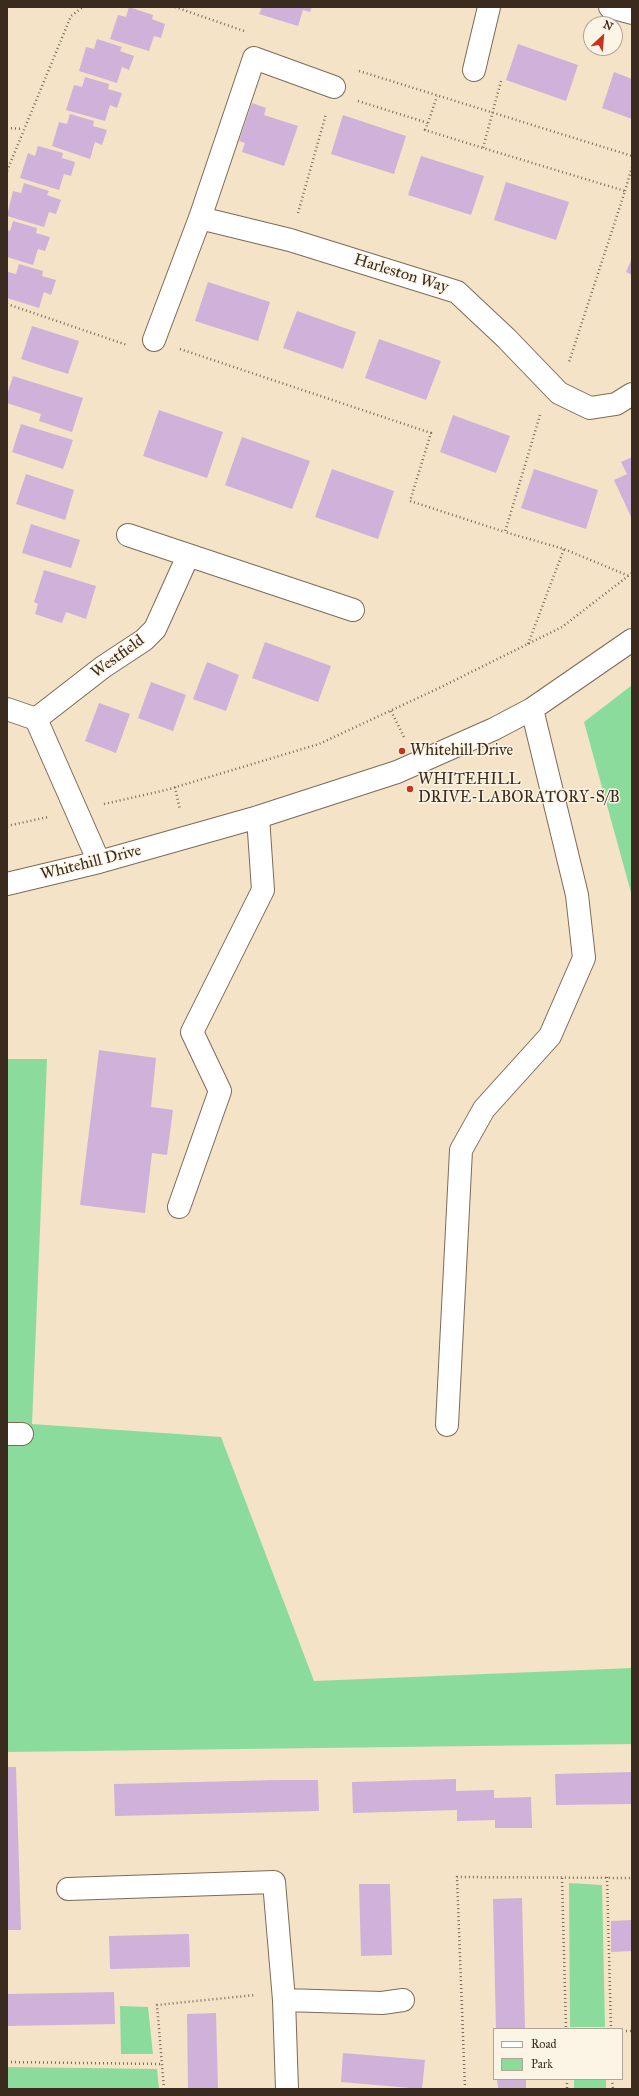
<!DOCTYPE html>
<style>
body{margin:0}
#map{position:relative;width:639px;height:2096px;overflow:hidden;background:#f4e3c7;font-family:"IM FELL Great Primer",serif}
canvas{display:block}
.frame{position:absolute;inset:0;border:8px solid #3b2a1e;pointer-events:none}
.legend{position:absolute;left:493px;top:2028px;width:130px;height:52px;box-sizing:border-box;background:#fcf5e5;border:1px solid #afa495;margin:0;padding:5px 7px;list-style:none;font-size:12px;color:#3b2a1e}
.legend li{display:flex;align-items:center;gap:8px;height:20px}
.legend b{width:20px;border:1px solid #afa495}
.north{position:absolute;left:583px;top:16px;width:40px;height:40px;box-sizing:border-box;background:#fcf5e5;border:1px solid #afa495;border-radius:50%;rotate:26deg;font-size:11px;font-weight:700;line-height:16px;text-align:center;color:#3b2a1e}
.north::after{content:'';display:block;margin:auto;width:14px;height:18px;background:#c8321e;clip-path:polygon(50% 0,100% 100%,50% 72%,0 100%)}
</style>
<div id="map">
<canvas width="639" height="2096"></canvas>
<div class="frame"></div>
<ul class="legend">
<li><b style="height:5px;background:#fff"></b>Road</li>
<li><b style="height:11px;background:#8bdc9c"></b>Park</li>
</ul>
<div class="north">N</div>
</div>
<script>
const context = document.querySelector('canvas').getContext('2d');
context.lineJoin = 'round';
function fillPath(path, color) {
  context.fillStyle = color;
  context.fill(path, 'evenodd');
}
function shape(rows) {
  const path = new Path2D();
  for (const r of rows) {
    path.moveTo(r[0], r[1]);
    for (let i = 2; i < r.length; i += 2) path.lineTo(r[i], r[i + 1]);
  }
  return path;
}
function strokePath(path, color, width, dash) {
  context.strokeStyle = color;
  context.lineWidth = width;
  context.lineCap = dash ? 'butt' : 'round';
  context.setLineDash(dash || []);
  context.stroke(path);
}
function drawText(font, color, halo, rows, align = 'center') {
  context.font = font + ' "IM FELL Great Primer",serif';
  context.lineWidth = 3;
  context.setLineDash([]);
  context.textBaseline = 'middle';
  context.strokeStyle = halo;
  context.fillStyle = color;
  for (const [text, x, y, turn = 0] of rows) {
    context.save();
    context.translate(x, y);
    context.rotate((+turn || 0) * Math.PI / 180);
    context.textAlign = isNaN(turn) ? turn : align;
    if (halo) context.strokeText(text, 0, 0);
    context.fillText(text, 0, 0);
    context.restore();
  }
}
fillPath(shape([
 [632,685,632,896,584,722],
 [7,1059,47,1059,32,1424,221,1437,314,1681,632,1668,632,1744,7,1752],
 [569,1883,602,1885,605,2027,570,2027],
 [120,2006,148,2007,153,2054,121,2054],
 [7,2067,157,2069,159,2089,7,2089],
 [574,2079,606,2079,606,2089,574,2089]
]), '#8bdc9c');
fillPath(shape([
 [129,7,153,15,152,19,165,24,161,38,154,36,149,51,110,39,118,15,126,17],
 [262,7,312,7,310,12,303,10,298,26,259,14],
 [97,39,122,47,120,51,134,56,129,70,122,67,117,83,79,71,86,47,94,49],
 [518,44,578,65,566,101,506,80],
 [614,72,632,79,632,119,602,108],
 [85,77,109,84,108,89,122,93,117,108,110,105,105,121,66,110,74,85,82,87],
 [252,103,266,108,264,115,298,126,284,166,242,152,245,143,239,141],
 [70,114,94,121,93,126,107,130,102,145,95,142,90,159,52,146,59,122,67,124],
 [343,115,406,136,394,174,331,154],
 [38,146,63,153,62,158,75,162,71,176,64,174,59,190,20,178,28,153,35,156],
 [421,156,484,176,471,215,408,195],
 [506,182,569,202,556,240,494,220],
 [24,183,49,191,47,195,61,200,56,214,49,212,44,227,7,216,13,191,21,193],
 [13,221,37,228,36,233,50,237,45,251,38,249,33,265,7,257,7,230,10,231],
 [632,258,632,275,626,272],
 [19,264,43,271,42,276,56,280,51,295,44,292,39,308,7,298,8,272,16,274],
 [208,282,270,302,258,341,195,321],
 [297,311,356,332,343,369,283,348],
 [32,326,79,341,68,374,21,359],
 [379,339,441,361,426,400,365,378],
 [13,376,83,398,72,432,39,421,41,414,7,403,7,395],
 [159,410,223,432,207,478,143,456],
 [453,415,510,436,496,473,440,452],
 [21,424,73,440,63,469,12,452],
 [242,437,310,461,292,509,225,485],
 [632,457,632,519,614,480,627,474,621,462],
 [332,469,394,491,378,539,315,517],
 [534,469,598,490,586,529,521,508],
 [26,474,74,490,65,520,16,504],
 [31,524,80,540,71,568,22,553],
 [44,570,96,586,86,619,66,612,62,623,35,614,38,604,34,602],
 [265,642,331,666,318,702,252,678],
 [207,662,239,675,226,711,193,699],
 [151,682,186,695,173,731,138,718],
 [99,703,130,714,116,753,85,741],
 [99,1050,156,1058,151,1107,173,1110,167,1155,152,1153,145,1213,80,1205],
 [7,1767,16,1767,21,1930,7,1930],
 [632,1772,632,1804,556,1805,555,1774],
 [456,1779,456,1791,494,1790,494,1798,531,1797,532,1828,495,1828,495,1820,457,1821,457,1810,353,1813,352,1782],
 [278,1780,318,1780,319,1811,115,1816,114,1784],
 [359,1884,390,1884,392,1955,361,1956],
 [522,1898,525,2029,496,2029,493,1899],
 [632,1920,632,1951,611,1952,611,1921],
 [189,1934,190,1967,110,1969,109,1936],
 [114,1992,115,2024,7,2026,7,1994],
 [216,2013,218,2089,188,2089,187,2014],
 [343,2053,425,2060,422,2089,341,2082],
 [497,2079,526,2079,526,2089,498,2089]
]), '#d0b1d9');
const minor = shape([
 [610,7,632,13],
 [474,70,489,7],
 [200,218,290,240,457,292,506,338,559,393,590,408,616,404,632,394],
 [154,340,200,218,254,58,334,87],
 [128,535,353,610],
 [7,709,36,719,99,862],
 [36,719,103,667,144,640,155,629,188,556],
 [7,884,99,862,258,817,397,772,494,729,532,709,632,640],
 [179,1207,220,1091,192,1032,263,890,258,817],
 [447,1425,461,1150,484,1109,550,1036,584,958,577,895,532,709],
 [7,1434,22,1434],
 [68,1889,274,1882,284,2000,287,2089],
 [284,2000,382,2003,403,2000]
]);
strokePath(minor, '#7c6b59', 24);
strokePath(shape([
 [175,7,244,31],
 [359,71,632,156],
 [501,81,483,148,625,191,569,362],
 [358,101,428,123,425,130,483,148],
 [428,123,437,96],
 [7,128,22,129],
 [7,171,71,16,83,7],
 [625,191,632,167],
 [298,213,326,114],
 [7,304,127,345],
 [180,349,431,433,410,501,505,532],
 [540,415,505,532,564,549,629,576],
 [528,644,564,549],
 [391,711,404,737],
 [175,787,180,810],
 [104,804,166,790,319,744,437,689,562,627,632,573],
 [7,826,48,817],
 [607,1877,611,2029],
 [562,1878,566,2029],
 [622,2031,632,2031],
 [7,2062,162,2064],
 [567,2079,567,2089],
 [612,2079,613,2089],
 [164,2089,157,2005,255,1995],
 [465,2089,457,1877,632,1878]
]), '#7c6b59', 2.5, [1, 3]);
strokePath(minor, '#fff', 22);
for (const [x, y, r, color] of [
 [402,751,4,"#c8321e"],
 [410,789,4,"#c8321e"]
]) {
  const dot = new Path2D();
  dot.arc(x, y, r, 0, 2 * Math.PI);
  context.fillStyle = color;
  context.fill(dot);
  strokePath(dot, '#fcf5e5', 1.5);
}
drawText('16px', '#3b2a1e', '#fcf5e5', [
 ["Harleston Way",401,274,17],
 ["Westfield",118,657,-36],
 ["Whitehill Drive",91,863,-14]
]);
drawText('16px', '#3b2a1e', '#fcf5e5', [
 ["Whitehill Drive",410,751],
 ["WHITEHILL",418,780],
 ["DRIVE-LABORATORY-S/B",418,798]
], 'left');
</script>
